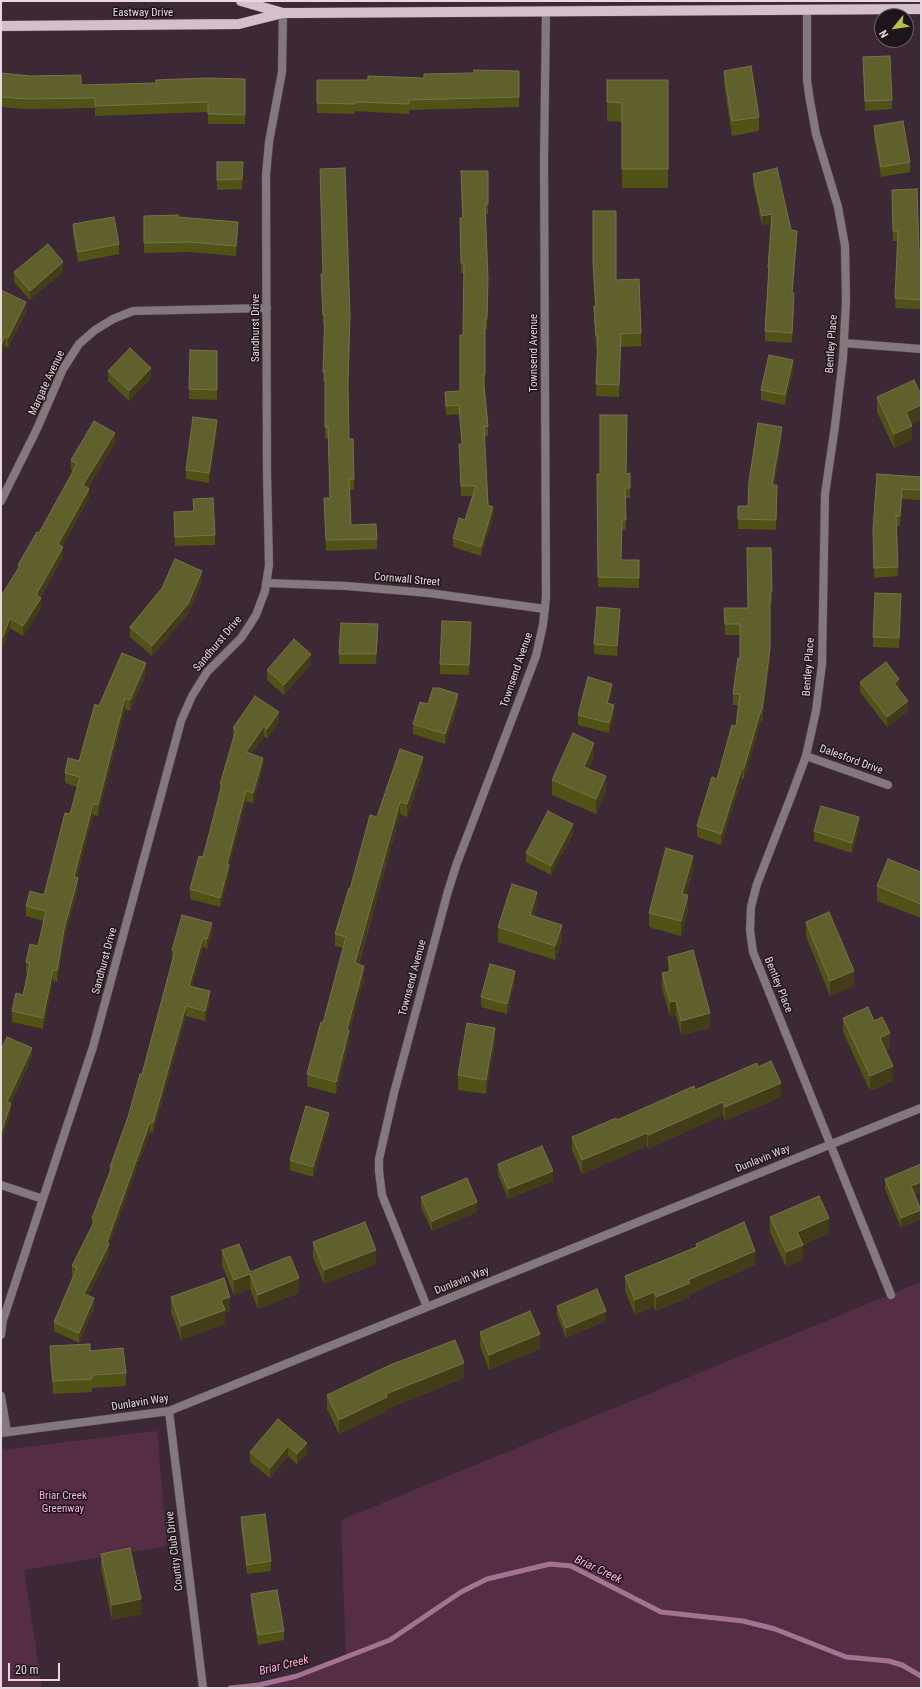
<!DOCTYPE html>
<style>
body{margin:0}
#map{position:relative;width:922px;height:1689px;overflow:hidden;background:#3d2935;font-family:"Roboto Condensed",sans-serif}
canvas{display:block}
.frame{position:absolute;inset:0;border:2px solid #e6d8e0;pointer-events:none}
.north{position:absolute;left:874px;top:8px;width:40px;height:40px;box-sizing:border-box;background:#1e151a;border:1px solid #6e6369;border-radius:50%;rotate:240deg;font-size:11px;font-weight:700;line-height:16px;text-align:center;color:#e6d8e0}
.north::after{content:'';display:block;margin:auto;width:14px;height:18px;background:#b9c046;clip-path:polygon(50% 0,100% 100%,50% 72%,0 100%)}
.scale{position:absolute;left:8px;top:1663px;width:52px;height:18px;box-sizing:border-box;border:2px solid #e6d8e0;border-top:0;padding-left:5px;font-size:12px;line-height:14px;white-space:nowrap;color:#e6d8e0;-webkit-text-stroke:3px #1e151a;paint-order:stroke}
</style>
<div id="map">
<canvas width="922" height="1689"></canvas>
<div class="frame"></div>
<div class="north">N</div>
<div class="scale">20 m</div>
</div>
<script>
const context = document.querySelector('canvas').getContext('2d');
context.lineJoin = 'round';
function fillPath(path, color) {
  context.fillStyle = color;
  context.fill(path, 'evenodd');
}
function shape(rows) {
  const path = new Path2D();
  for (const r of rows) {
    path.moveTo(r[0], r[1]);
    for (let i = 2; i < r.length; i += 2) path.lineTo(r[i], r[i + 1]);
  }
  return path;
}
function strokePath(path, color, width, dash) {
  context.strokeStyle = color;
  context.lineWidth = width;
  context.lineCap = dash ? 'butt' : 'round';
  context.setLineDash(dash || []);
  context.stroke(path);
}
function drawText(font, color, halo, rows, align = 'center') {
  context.font = font + ' "Roboto Condensed",sans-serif';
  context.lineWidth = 3;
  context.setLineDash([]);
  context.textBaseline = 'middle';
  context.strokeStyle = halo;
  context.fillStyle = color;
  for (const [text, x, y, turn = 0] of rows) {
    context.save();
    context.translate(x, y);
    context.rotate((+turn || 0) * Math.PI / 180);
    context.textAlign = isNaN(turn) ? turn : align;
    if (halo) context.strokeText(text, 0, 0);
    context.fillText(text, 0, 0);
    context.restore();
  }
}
fillPath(shape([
 [921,1282,921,1688,256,1688,346,1660,341,1520],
 [157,1431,167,1546,24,1570,42,1688,1,1688,1,1450]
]), '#552e46');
strokePath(shape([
 [230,1688,259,1685,297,1676,390,1640,461,1592,487,1579,550,1564,571,1566,661,1612,743,1621,775,1629,846,1657,889,1661,902,1665,921,1676]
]), '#a47392', 5);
const street = shape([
 [807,9,807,79,809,95,816,134,838,207,845,246,846,301,843,358,835,426,825,494,822,664,816,711,806,756,792,794,757,884,751,907,750,930,753,952,891,1295],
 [844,343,921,349],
 [1,501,36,431,63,369,79,344,95,330,113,319,133,311,267,308],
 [266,583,347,586,429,593,545,609],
 [806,756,888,785],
 [1,1185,43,1199],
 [427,1307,382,1195,379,1171,379,1159,394,1093,448,891,457,863,536,656,543,625,546,597,544,160,546,12],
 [1,1335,3,1320,93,1047,181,721,192,696,207,672,241,638,249,626,256,615,265,591,269,565,267,473,266,175,269,142,282,72,283,13],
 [1,1396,7,1432],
 [169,1411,203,1688],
 [1,1433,169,1411,921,1108]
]);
const primary = shape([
 [241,1,283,13],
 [1,26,239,24,283,13,297,13,921,9]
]);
strokePath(street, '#584550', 9);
strokePath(primary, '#584550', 11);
strokePath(street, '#82787e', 8);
strokePath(primary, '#d5bfcb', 10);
fillPath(shape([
 [863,57,892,100,892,109,865,111],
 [519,71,519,107,409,110,409,114,355,111,355,114,317,113,317,80,368,80,424,78,474,73],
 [724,71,759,117,759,131,732,136,724,85],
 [1,73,81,85,156,83,245,79,245,124,208,124,208,112,95,116,95,108,26,109,1,107],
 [607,80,668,80,668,188,622,188,622,122,607,121],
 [874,126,910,162,910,172,881,177,874,136],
 [217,162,243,172,242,189,217,190],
 [461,171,488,171,488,214,485,214,488,279,487,329,485,329,485,385,484,385,488,426,488,436,484,437,488,505,493,517,481,556,453,547,453,538,465,520,472,496,461,496,459,444,462,444,459,414,446,415,445,402,445,392,460,391,463,335,464,273,461,273,460,228,462,218],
 [753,174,791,230,797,241,792,293,794,303,792,343,765,341,765,331,768,277,768,268,771,224,762,226,753,184],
 [892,200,919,250,921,250,921,309,895,308,898,241,893,241],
 [593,211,616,280,641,333,641,346,621,347,619,397,596,396,598,348,596,348,594,319,594,306,595,306,593,275],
 [144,216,178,217,238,232,236,256,189,252,144,253],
 [73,224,119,244,119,254,78,262,73,234],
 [14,272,63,272,30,300,14,282],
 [321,274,348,389,349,439,354,479,354,490,350,490,351,525,377,539,377,549,326,551,324,498,330,498,328,438,325,438,325,382,323,382,324,325,323,325],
 [1,290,26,312,8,348,5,346,1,356],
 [190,350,217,351,217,400,189,399],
 [793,370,785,405,761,400,761,390],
 [108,371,151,378,129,401,108,381],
 [921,395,921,420,911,424,912,440,894,448,877,412,877,397],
 [217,430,209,483,186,479,186,470],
 [782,437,774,485,777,485,776,530,738,529,738,506,748,506],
 [115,443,88,488,89,498,62,547,63,557,40,598,41,608,23,636,10,628,1,651,1,596,18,568,18,565,39,533,73,472,71,470,71,460],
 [630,473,630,498,625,498,626,530,622,530,621,560,639,560,639,588,598,587,597,474],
 [877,474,921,477,921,500,902,499,900,526,896,526,898,576,874,578,873,530],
 [193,499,215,535,215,545,175,546,174,512,193,511],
 [771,548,772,603,770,603,770,659,762,721,761,721,744,779,742,779,721,845,697,837,697,826,717,779,736,726,738,705,733,705,733,694,740,659,740,635,725,635,724,608,748,608],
 [202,581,188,614,152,656,130,637,130,627,162,588],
 [901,604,899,648,873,647,873,637],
 [620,619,617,656,594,654,594,644],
 [471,632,469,675,440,674,440,664],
 [378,634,376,664,339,664,339,654],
 [311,664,284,695,267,680,267,670],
 [146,674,130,711,125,709,98,816,93,815,77,878,78,889,64,940,57,982,53,980,43,1029,12,1022,12,1011,23,995,28,973,26,972,26,962,38,946,44,921,26,916,26,906,44,895,70,814,77,787,65,783,65,773,79,761,99,706],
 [860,682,899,689,908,711,887,727,860,692],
 [612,693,609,703,614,715,609,733,578,725,578,715],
 [428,704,458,704,445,744,413,734,413,724],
 [279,722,267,739,264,736,251,754,263,767,253,803,246,801,229,867,229,875,220,907,190,899,190,889,203,857,220,793,220,784,233,738,233,728],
 [594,757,589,769,606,791,596,814,552,795,552,780],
 [423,769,407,817,400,814,359,964,364,978,349,1034,349,1042,336,1094,307,1086,307,1074,323,1023,343,948,335,946,335,934,350,889,377,817],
 [921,793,921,810,920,810,920,795],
 [859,827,852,853,814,841,814,831],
 [573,834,551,875,526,862,526,853],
 [693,870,686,895,688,910,681,936,649,927,649,913],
 [921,872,921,918,877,901,877,886],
 [537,906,534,916,562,940,555,960,498,942,498,927],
 [806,922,854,986,830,996,806,936],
 [212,933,207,949,203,947,192,986,210,1001,205,1021,186,1016,153,1133,150,1132,109,1245,109,1254,88,1296,94,1308,79,1343,54,1331,54,1322,73,1276,72,1276,72,1266,92,1226,92,1218,110,1170,110,1167,128,1117,142,1074,172,960,172,950],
 [668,957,710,1028,681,1035,676,1015,670,1017,662,988,662,973,668,972],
 [515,981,507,1014,481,1007,481,997],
 [843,1018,874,1021,890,1048,886,1050,893,1081,870,1091,843,1032],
 [495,1042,486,1094,458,1090,458,1075],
 [758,1067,781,1097,725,1121,723,1115,648,1149,647,1146,582,1174,572,1150,572,1137,617,1120,695,1090],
 [329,1123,313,1177,290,1170,290,1160],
 [498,1164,553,1181,508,1199,498,1174],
 [885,1179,915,1195,921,1219,901,1228,885,1189],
 [421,1197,477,1212,432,1231,421,1207],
 [770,1217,829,1233,803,1245,803,1260,786,1267,770,1232],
 [313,1242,376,1264,324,1284,313,1257],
 [696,1244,755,1265,690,1294,690,1297,656,1311,654,1307,635,1315,625,1291,625,1276,696,1247],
 [222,1250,250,1272,299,1293,258,1309,250,1289,234,1295,222,1265],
 [171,1297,230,1311,225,1313,225,1324,181,1340,171,1312],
 [557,1306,606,1321,566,1338,557,1315],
 [480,1332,540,1349,489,1370,480,1346],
 [50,1346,126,1373,126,1386,92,1388,92,1392,53,1394,50,1359],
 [464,1378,387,1409,387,1411,339,1434,327,1409,327,1395],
 [278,1419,307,1453,297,1464,288,1456,270,1478,250,1462,250,1452],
 [241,1517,271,1561,271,1571,247,1574,241,1527],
 [101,1554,141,1614,112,1620,101,1568],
 [251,1594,284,1631,284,1640,258,1645,251,1604]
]), '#505216');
fillPath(shape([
 [243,162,243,172,242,189,242,179],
 [772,214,772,224,762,226,762,216],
 [238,222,238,232,236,256,236,246],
 [797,231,797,241,792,303,792,293],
 [63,262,63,272,30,300,30,291],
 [794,293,794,303,792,343,792,333],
 [26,302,26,312,8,348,8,338],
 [621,334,621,347,619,397,619,385],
 [5,336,5,346,1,356,1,346],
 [793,360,793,370,785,405,785,395],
 [151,368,151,378,129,401,129,391],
 [921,405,921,420,906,427,906,412],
 [217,420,217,430,209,483,209,473],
 [912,426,912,440,894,448,894,434],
 [782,427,782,437,772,494,772,485],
 [115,433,115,443,83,495,83,485],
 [89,489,89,498,58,554,58,544],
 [902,489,902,499,900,526,900,516],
 [493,507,493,517,481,556,481,547],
 [63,547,63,557,36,605,36,595],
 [202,571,202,581,188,614,152,656,152,646],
 [901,594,901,604,899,648,899,638],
 [41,598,41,608,23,636,23,626],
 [620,609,620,619,617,656,617,646],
 [10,618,10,628,1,651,1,641],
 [471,622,471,632,469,675,469,665],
 [378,624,378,634,376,664,376,654],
 [770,648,770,659,762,721,762,710],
 [311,654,311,664,284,695,284,685],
 [146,663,146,674,130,711,130,700],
 [899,679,899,689,894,693,894,683],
 [612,684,612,693,607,712,607,703],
 [458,694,458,704,445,744,445,734],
 [125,698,125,709,98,816,98,805],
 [908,701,908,711,887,727,887,717],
 [614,705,614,715,609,733,609,723],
 [761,710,761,721,744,779,744,768],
 [279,712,279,722,267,739,267,729],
 [264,726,264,736,246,762,246,752],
 [594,743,594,757,584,781,584,767],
 [423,757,423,769,407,817,407,804],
 [263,758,263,767,253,803,253,793],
 [742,768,742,779,721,845,721,834],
 [606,776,606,791,596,814,596,799],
 [246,791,246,801,229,867,229,875,220,907,220,898,227,864],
 [400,802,400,814,355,975,355,963],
 [93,804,93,815,74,888,74,877],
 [859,817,859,827,852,853,852,843],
 [573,824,573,834,551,875,551,866],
 [693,856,693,870,682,908,682,894],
 [78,878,78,889,64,940,57,982,57,971,64,929],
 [537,892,537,906,530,929,530,915],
 [688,895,688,910,681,936,681,921],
 [212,923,212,933,207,949,207,939],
 [562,925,562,940,555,960,555,946],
 [203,938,203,947,189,996,189,986],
 [364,966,364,978,349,1034,349,1042,336,1094,336,1082,347,1029],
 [53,970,53,980,43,1029,43,1018],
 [515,971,515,981,507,1014,507,1004],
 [854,971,854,986,830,996,830,981],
 [210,991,210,1001,205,1021,205,1011],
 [676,1001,676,1015,670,1017,670,1002],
 [186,1006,186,1016,153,1133,153,1123],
 [710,1013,710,1028,681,1035,681,1021],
 [495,1028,495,1042,486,1094,486,1080],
 [890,1033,890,1048,880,1052,880,1038],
 [32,1048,32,1058,11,1104,11,1113,1,1143,1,1133,7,1102],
 [893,1066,893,1081,870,1091,870,1076],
 [781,1083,781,1097,725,1121,725,1107],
 [723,1102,723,1115,648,1149,648,1135],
 [329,1113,329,1123,313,1177,313,1167],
 [150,1122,150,1132,109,1245,109,1254,84,1304,84,1294,107,1242],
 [647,1133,647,1146,582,1174,582,1160],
 [553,1171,553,1181,508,1199,508,1189],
 [921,1182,921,1192,911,1196,911,1186],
 [477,1202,477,1212,432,1231,432,1221],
 [921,1210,921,1219,901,1228,901,1218],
 [829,1218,829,1233,797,1247,797,1232],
 [803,1245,803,1260,786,1267,786,1252],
 [376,1250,376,1264,324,1284,324,1270],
 [755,1251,755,1265,690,1294,690,1297,656,1311,656,1297,688,1280],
 [250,1274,250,1289,234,1295,234,1280],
 [299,1278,299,1293,258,1309,258,1295],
 [654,1292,654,1307,635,1315,635,1300],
 [230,1297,230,1311,225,1313,225,1324,181,1340,181,1326,221,1300],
 [94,1298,94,1308,79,1343,79,1333],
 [606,1311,606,1321,566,1338,566,1328],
 [540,1334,540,1349,489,1370,489,1355],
 [464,1363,464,1378,387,1409,387,1411,339,1434,339,1420,386,1394],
 [307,1443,307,1453,297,1464,297,1454],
 [288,1446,288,1456,270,1478,270,1468],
 [141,1599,141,1614,112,1620,112,1605]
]), '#423c19');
const building = shape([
 [890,56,892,100,865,101,863,57,890,56],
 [751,66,759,117,732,121,724,71,751,66],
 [474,70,519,71,519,97,409,100,409,104,355,102,355,104,317,103,317,80,368,80,368,76,424,78,424,74,474,73,474,70],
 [1,73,31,76,81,75,81,85,156,83,156,80,208,78,245,79,245,115,208,114,208,102,95,106,95,98,26,99,1,97,1,73],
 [607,80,668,80,668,169,622,169,622,103,607,102,607,80],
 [903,121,910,162,881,167,874,126,903,121],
 [217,162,243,162,242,179,217,180,217,162],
 [345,168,350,315,348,384,349,439,353,439,354,479,349,479,351,525,376,524,377,539,326,540,324,498,330,498,328,427,325,427,325,372,323,372,325,315,323,315,321,274,323,274,320,169,345,168],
 [777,168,791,230,797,231,792,293,794,293,792,333,765,331,769,268,768,268,772,214,762,216,753,174,777,168],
 [461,171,488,171,488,204,485,204,488,279,487,319,485,319,485,375,483,375,488,426,484,427,488,505,493,507,481,547,453,538,459,518,465,520,476,486,461,486,459,444,462,444,459,405,446,406,445,392,460,391,460,335,463,335,464,263,461,263,460,218,463,218,461,171],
 [917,189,919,250,921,250,921,300,895,298,898,231,893,231,892,190,917,189],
 [593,211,616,211,616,280,639,279,641,333,621,334,619,385,596,384,598,336,596,336,594,306,596,306,593,262,593,211],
 [178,215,178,217,238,222,236,246,189,242,144,243,144,216,178,215],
 [114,217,119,244,78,252,73,224,114,217],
 [48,244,63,262,30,291,14,272,48,244],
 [1,290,26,302,8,338,5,336,1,346,1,290],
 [130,348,151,368,129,391,108,371,130,348],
 [190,350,217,351,217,390,189,389,190,350],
 [769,355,793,360,785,395,761,390,769,355],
 [914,380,921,395,921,405,906,412,912,426,894,434,877,397,914,380],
 [600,415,627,415,626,474,630,473,630,488,625,488,626,520,622,520,621,560,639,560,639,578,598,577,597,474,600,474,600,415],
 [193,417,217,420,209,473,186,470,193,417],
 [94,421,115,433,83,485,89,489,58,544,63,547,36,595,41,598,23,626,10,618,1,641,1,596,20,566,18,565,37,532,39,533,77,464,71,460,94,421],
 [758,423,782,427,772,485,777,485,776,520,738,519,738,506,748,506,749,481,758,423],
 [877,474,921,477,921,490,902,489,900,516,896,516,898,567,874,568,873,530,877,474],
 [213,498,215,535,175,537,174,512,194,511,193,499,213,498],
 [747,548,771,548,772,592,770,592,770,648,762,710,761,710,744,768,742,768,721,834,697,826,712,777,717,779,732,725,736,726,740,694,733,694,738,658,740,659,740,624,725,624,724,608,748,608,747,548],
 [175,559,202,571,188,604,152,646,130,627,162,588,175,559],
 [875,593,901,594,899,638,873,637,875,593],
 [597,607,620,609,617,646,594,644,597,607],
 [442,621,471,622,469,665,440,664,442,621],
 [341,623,378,624,376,654,339,654,341,623],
 [294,639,311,654,284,685,267,670,294,639],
 [122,653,146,663,130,700,125,698,98,805,93,804,74,877,78,878,64,929,57,971,53,970,43,1018,12,1011,16,993,23,995,30,963,26,962,30,944,38,946,46,911,26,906,30,891,44,895,65,813,70,814,80,777,65,773,68,758,79,761,95,704,99,706,122,653],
 [886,662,899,679,894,683,908,701,887,717,860,682,886,662],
 [588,677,612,684,607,703,614,705,609,723,578,715,588,677],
 [433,688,439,688,458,694,445,734,413,724,420,702,428,704,433,688],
 [255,696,279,712,267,729,264,726,246,752,263,758,253,793,246,791,227,864,229,865,220,898,190,889,199,856,203,857,222,784,220,784,236,730,233,728,255,696],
 [573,733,594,743,584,767,606,776,596,799,552,780,573,733],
 [400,749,423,757,407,804,400,802,355,963,364,966,347,1029,349,1030,336,1082,307,1074,321,1022,323,1023,346,937,335,934,349,888,350,889,370,815,377,817,400,749],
 [821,806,859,817,852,843,814,831,821,806],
 [548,811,573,824,551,866,526,853,548,811],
 [666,848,693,856,682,894,688,895,681,921,649,913,666,848],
 [888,859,921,872,921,904,877,886,888,859],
 [512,884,537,892,530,915,562,925,555,946,498,927,512,884],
 [829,912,854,971,830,981,806,922,829,912],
 [182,915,212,923,207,939,203,938,189,986,210,991,205,1011,186,1006,153,1123,150,1122,107,1242,109,1244,84,1294,94,1298,79,1333,54,1322,77,1268,72,1266,95,1220,92,1218,112,1167,110,1167,128,1117,140,1074,142,1074,175,951,172,950,182,915],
 [693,950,710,1013,681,1021,676,1001,670,1002,662,973,671,971,668,957,693,950],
 [490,964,515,971,507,1004,481,997,490,964],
 [868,1007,874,1021,882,1017,890,1033,880,1038,893,1066,870,1076,843,1018,868,1007],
 [467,1023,495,1028,486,1080,458,1075,467,1023],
 [7,1037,32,1048,7,1102,11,1103,1,1133,1,1050,7,1037],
 [771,1061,781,1083,725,1107,723,1102,648,1135,647,1133,582,1160,572,1137,616,1118,617,1120,694,1086,695,1090,757,1063,758,1067,771,1061],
 [306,1106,329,1113,313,1167,290,1160,306,1106],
 [542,1146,553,1171,508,1189,498,1164,542,1146],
 [921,1164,921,1182,911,1186,921,1210,901,1218,885,1179,921,1164],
 [467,1178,477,1202,432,1221,421,1197,467,1178],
 [819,1196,829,1218,797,1232,803,1245,786,1252,770,1217,819,1196],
 [365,1222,376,1250,324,1270,313,1242,365,1222],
 [744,1222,755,1251,688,1280,690,1283,656,1297,654,1292,635,1300,625,1276,697,1247,696,1244,744,1222],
 [239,1244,250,1272,290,1256,299,1278,258,1295,250,1274,234,1280,222,1250,239,1244],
 [224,1278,230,1297,221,1300,225,1310,181,1326,171,1297,224,1278],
 [597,1289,606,1311,566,1328,557,1306,597,1289],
 [530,1311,540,1334,489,1355,480,1332,530,1311],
 [455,1340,464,1363,386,1394,387,1397,339,1420,327,1395,390,1365,455,1340],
 [90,1344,90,1351,123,1348,126,1373,92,1375,92,1379,53,1381,50,1346,90,1344],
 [278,1419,307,1443,297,1454,288,1446,270,1468,250,1452,278,1419],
 [265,1514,271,1561,247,1565,241,1517,265,1514],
 [130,1548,141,1599,112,1605,101,1554,130,1548],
 [277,1590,284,1631,258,1635,251,1594,277,1590]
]);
fillPath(building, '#60602c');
strokePath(building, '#757348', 1);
drawText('11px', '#e6d8e0', '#1e151a', [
 ["Eastway Drive",143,13],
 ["Sandhurst Drive",256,328,-90],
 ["Bentley Place",832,344,-86],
 ["Townsend Avenue",534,353,-90],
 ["Margate Avenue",47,383,-65],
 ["Cornwall Street",407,580,5],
 ["Sandhurst Drive",218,644,-50],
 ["Bentley Place",809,667,-86],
 ["Townsend Avenue",517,670,-71],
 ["Dalesford Drive",851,760,20],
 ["Sandhurst Drive",105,961,-75],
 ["Townsend Avenue",413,978,-75],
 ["Bentley Place",778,985,68],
 ["Dunlavin Way",763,1159,-22],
 ["Dunlavin Way",462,1281,-22],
 ["Dunlavin Way",140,1403,-9],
 ["Country Club Drive",175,1551,-97]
]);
drawText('11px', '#feb1de', '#1e151a', [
 ["Briar Creek",63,1496],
 ["Greenway",63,1509]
]);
drawText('italic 12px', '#feb2df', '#1e151a', [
 ["Briar Creek",598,1570,25],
 ["Briar Creek",284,1666,-14]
]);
</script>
